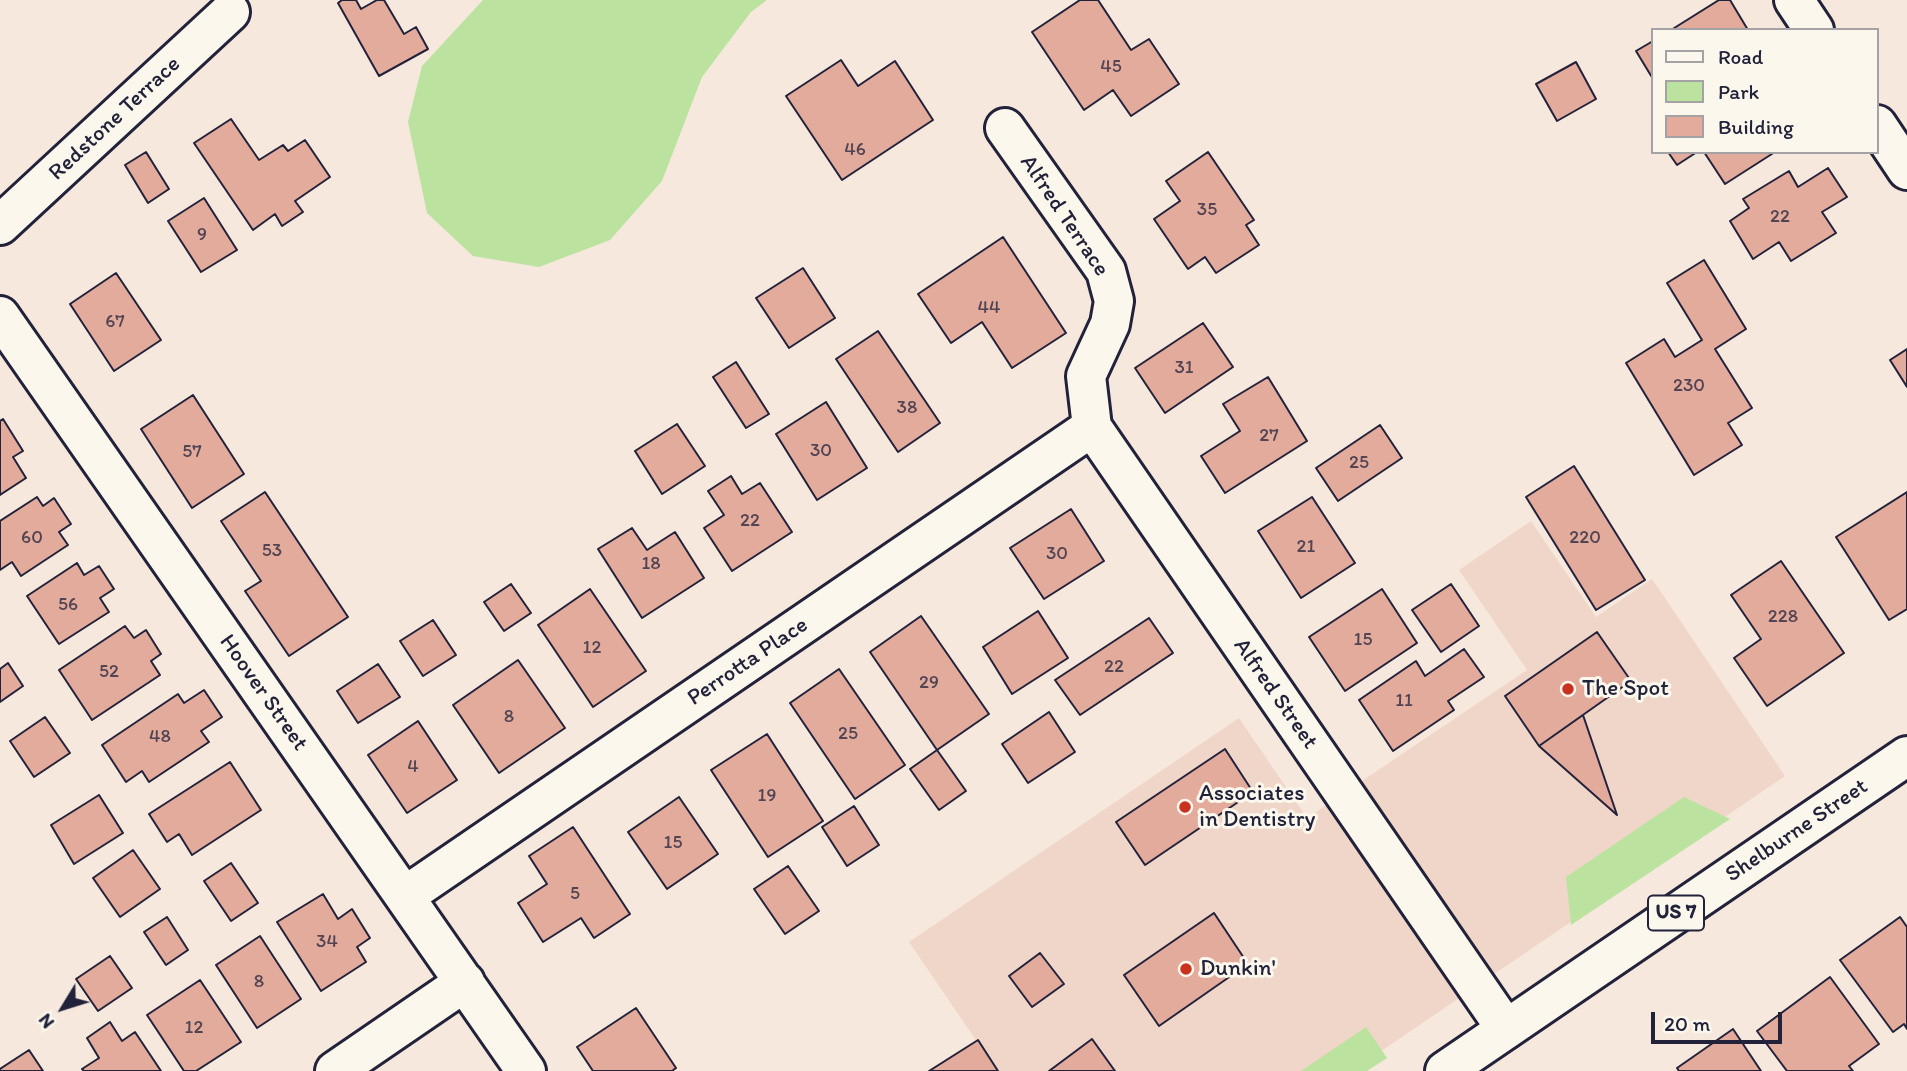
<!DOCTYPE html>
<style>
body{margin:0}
#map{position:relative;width:1907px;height:1071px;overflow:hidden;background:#f6e8dc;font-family:Itim,sans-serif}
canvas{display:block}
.legend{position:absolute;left:1651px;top:28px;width:228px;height:126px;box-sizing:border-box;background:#fbf7ec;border:2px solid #a4a2a5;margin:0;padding:9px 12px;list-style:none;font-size:21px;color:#22223b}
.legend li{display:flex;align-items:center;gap:14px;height:35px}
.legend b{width:35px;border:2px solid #a4a2a5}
.north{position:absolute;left:28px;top:973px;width:70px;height:70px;-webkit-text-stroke:5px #fbf7ec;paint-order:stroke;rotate:232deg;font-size:19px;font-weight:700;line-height:28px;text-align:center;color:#22223b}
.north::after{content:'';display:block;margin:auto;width:24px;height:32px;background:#22223b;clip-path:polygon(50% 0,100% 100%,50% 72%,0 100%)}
.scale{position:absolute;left:1651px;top:1012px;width:131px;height:32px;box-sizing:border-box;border:4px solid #22223b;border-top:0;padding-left:9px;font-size:21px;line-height:24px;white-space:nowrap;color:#22223b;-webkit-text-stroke:5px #fbf7ec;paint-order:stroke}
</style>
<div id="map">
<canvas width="1907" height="1071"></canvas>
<ul class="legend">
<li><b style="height:9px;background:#fbf7ec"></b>Road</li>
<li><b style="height:19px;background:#bbe39f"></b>Park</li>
<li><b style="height:19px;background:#e3ab9c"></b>Building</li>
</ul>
<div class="north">N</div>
<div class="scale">20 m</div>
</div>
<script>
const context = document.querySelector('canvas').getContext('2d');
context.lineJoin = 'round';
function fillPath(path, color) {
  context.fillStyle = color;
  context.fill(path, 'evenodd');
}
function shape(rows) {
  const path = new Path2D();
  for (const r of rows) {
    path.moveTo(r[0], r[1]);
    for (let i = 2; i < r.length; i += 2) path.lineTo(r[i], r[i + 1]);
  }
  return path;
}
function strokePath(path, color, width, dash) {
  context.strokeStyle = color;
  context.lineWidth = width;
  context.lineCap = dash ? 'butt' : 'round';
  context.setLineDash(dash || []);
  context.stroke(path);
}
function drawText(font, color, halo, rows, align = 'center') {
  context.font = font + ' Itim,sans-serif';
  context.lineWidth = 6;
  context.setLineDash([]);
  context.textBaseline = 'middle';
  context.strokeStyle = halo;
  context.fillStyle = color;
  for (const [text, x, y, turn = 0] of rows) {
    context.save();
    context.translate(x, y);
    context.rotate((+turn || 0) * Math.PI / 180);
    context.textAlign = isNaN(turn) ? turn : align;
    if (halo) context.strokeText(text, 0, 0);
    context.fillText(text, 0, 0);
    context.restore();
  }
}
fillPath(shape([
 [1531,521,1596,617,1652,579,1785,776,1352,1071,997,1071,909,942,1239,718,1307,818,1527,670,1459,570]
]), '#f0d6c9');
fillPath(shape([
 [483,0,767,0,751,12,702,77,662,181,610,240,539,267,473,256,427,213,408,122,422,66],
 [1684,797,1730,819,1571,925,1566,877],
 [1366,1027,1387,1058,1367,1071,1301,1071]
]), '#bbe39f');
const building = shape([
 [342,0,356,0,361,9,377,0,384,0,404,34,416,27,428,49,379,76,338,3,342,0],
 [1080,0,1098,0,1131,50,1149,39,1179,84,1131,116,1113,90,1084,110,1032,32,1080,0],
 [1719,0,1730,0,1748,30,1671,30,1719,0],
 [1653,41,1653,79,1636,51,1653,41],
 [841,60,858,86,895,61,933,120,842,180,786,96,841,60],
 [1576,62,1596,99,1557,121,1536,84,1576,62],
 [231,119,259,160,283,145,288,151,305,140,330,177,295,201,303,212,282,226,275,214,253,230,194,143,231,119],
 [146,152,169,189,148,203,125,165,146,152],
 [1208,152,1254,220,1246,225,1259,245,1216,273,1205,257,1188,269,1154,219,1180,201,1166,181,1208,152],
 [1668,152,1697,152,1677,165,1668,152],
 [1704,152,1775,152,1725,184,1704,152],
 [1828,168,1847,197,1822,212,1836,233,1791,261,1779,242,1753,259,1730,221,1749,208,1743,199,1789,171,1798,187,1828,168],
 [204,198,237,250,201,272,168,221,204,198],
 [1003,237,1066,333,1012,368,982,322,951,343,918,294,1003,237],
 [1704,260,1746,329,1715,349,1752,408,1728,423,1742,445,1694,475,1626,363,1664,339,1675,357,1702,340,1667,283,1704,260],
 [803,268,835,318,789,348,756,298,803,268],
 [116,273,161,340,114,371,70,304,116,273],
 [1203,323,1233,367,1165,413,1135,368,1203,323],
 [878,331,940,423,898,452,836,359,878,331],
 [1907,349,1907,387,1890,360,1907,349],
 [736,362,769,414,746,428,713,377,736,362],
 [1268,377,1307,441,1225,493,1201,456,1240,431,1223,404,1268,377],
 [193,395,244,474,192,508,141,429,193,395],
 [826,402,867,468,817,500,776,434,826,402],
 [3,419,23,451,13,457,26,478,0,495,0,421,3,419],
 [677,424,705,466,662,494,635,451,677,424],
 [1380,425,1402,458,1338,501,1316,468,1380,425],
 [1574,466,1645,580,1596,610,1526,497,1574,466],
 [731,476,742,494,760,483,792,532,732,571,704,528,724,515,708,491,731,476],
 [265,492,348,617,289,656,245,591,261,581,221,521,265,492],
 [1907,492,1907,609,1889,620,1836,537,1907,492],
 [37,497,43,506,54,498,71,524,59,532,68,545,21,576,12,562,0,570,0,521,37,497],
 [1312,497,1355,563,1301,598,1258,531,1312,497],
 [1071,509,1104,561,1044,599,1010,548,1071,509],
 [632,528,647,550,675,532,704,578,642,618,598,549,632,528],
 [1781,561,1844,653,1767,706,1734,658,1761,639,1731,595,1781,561],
 [77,563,84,575,99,566,114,589,100,598,109,612,59,644,27,596,77,563],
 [511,584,531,613,504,631,484,602,511,584],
 [1451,584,1479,626,1441,652,1412,610,1451,584],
 [590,589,646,671,593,707,538,625,590,589],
 [1382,589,1417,643,1345,691,1309,637,1382,589],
 [1038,611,1068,658,1012,694,983,647,1038,611],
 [921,616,989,714,937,750,870,652,921,616],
 [1149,618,1173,653,1080,715,1055,680,1149,618],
 [433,620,456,655,423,676,400,641,433,620],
 [125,626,134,638,146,630,161,654,151,661,160,675,92,720,59,670,125,626],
 [1597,632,1631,681,1539,746,1505,696,1597,632],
 [1464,649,1484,677,1448,701,1454,710,1393,751,1359,700,1416,661,1425,676,1464,649],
 [518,660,565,728,499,773,453,705,518,660],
 [8,663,23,686,0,702,0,669,8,663],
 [378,664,400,697,358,723,337,691,378,664],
 [839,669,905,765,855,799,790,703,839,669],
 [204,690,222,717,201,731,209,742,149,782,142,771,126,782,102,745,178,694,184,703,204,690],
 [1049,712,1075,752,1028,783,1002,744,1049,712],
 [1583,715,1617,815,1539,746,1583,715],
 [45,717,70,753,34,777,10,741,45,717],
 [418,721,457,780,407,813,368,755,418,721],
 [767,734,823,821,768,857,711,770,767,734],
 [1225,749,1253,792,1145,865,1116,822,1225,749],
 [937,750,966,791,939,810,910,769,937,750],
 [230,762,261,810,192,855,179,834,167,842,149,814,230,762],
 [99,795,123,833,74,864,51,825,99,795],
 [679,797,718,854,667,889,628,832,679,797],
 [854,806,879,845,847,866,822,827,854,806],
 [573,827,630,914,594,938,581,918,543,942,518,903,547,884,529,856,573,827],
 [133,850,160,889,120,917,93,878,133,850],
 [231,863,258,903,231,921,204,881,231,863],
 [788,866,819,911,785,934,754,889,788,866],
 [323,894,338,919,352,909,370,938,357,947,366,962,321,991,277,922,323,894],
 [1214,913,1248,964,1159,1026,1124,975,1214,913],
 [167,917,188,950,166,965,144,932,167,917],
 [1900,917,1907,927,1907,1029,1904,1024,1893,1032,1840,960,1900,917],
 [260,936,301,999,257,1028,216,965,260,936],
 [1040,953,1064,984,1032,1007,1009,976,1040,953],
 [110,956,132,988,98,1011,76,979,110,956],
 [1830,977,1879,1044,1849,1066,1853,1071,1787,1071,1757,1031,1830,977],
 [200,980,241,1042,196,1071,184,1071,147,1015,200,980],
 [636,1008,676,1068,672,1071,593,1071,577,1047,636,1008],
 [110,1022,122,1041,135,1032,161,1071,84,1071,82,1069,99,1058,87,1038,110,1022],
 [1733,1029,1761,1071,1679,1071,1677,1068,1733,1029],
 [1092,1039,1115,1071,1049,1071,1092,1039],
 [978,1040,998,1071,929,1071,978,1040],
 [29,1050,43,1071,0,1071,0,1069,29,1050]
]);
fillPath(building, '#e3ab9c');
strokePath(building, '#22223b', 2);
const street = shape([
 [1794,0,1814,30],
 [1877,125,1907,170],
 [1005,128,1106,271,1114,301,1110,324,1086,376,1092,427,1506,1029],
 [0,225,230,12],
 [0,316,526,1071],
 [405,896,1092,427],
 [335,1071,465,982]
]);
const primary = shape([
 [1445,1071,1907,756]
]);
strokePath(street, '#22223b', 44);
strokePath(primary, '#22223b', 44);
strokePath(street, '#fbf7ec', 38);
strokePath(primary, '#fbf7ec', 38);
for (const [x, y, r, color] of [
 [1568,689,7,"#c8321e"],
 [1185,807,7,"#c8321e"],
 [1186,969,7,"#c8321e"]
]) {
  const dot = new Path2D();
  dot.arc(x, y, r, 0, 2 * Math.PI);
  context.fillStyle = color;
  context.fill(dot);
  strokePath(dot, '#fbf7ec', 2.5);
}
drawText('19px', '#524453', null, [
 ["45",1111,67],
 ["46",855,150],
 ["35",1207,210],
 ["22",1780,217],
 ["9",202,235],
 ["44",989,308],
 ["67",115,322],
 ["31",1184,368],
 ["230",1689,386],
 ["38",907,408],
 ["27",1269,436],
 ["30",821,451],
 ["57",192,452],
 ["25",1359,463],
 ["22",750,521],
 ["60",32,538],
 ["220",1585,538],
 ["21",1306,547],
 ["53",272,551],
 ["30",1057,554],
 ["18",651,564],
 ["56",68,605],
 ["228",1783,617],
 ["15",1363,640],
 ["12",592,648],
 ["22",1114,667],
 ["52",109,672],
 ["29",929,683],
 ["11",1404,701],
 ["8",509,717],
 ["25",848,734],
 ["48",160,737],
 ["4",413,767],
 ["19",767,796],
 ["15",673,843],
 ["5",575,894],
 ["34",327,942],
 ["8",259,982],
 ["12",194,1028]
]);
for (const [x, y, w] of [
 [1676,913,56]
]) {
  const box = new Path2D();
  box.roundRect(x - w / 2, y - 17.5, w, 35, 5);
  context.fillStyle = '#fbf7ec';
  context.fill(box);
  strokePath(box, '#22223b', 2);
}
drawText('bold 21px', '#22223b', null, [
 ["US 7",1676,913]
]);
drawText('23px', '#22223b', '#fbf7ec', [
 ["Redstone Terrace",115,119,-43],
 ["Alfred Terrace",1064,216,56],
 ["Perrotta Place",748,662,-34],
 ["Hoover Street",263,693,55],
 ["Alfred Street",1275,694,55],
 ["Shelburne Street",1797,831,-34]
]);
drawText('23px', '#22223b', '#fbf7ec', [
 ["The Spot",1582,689],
 ["Associates",1199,794],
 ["in Dentistry",1199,820],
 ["Dunkin'",1200,969]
], 'left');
</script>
